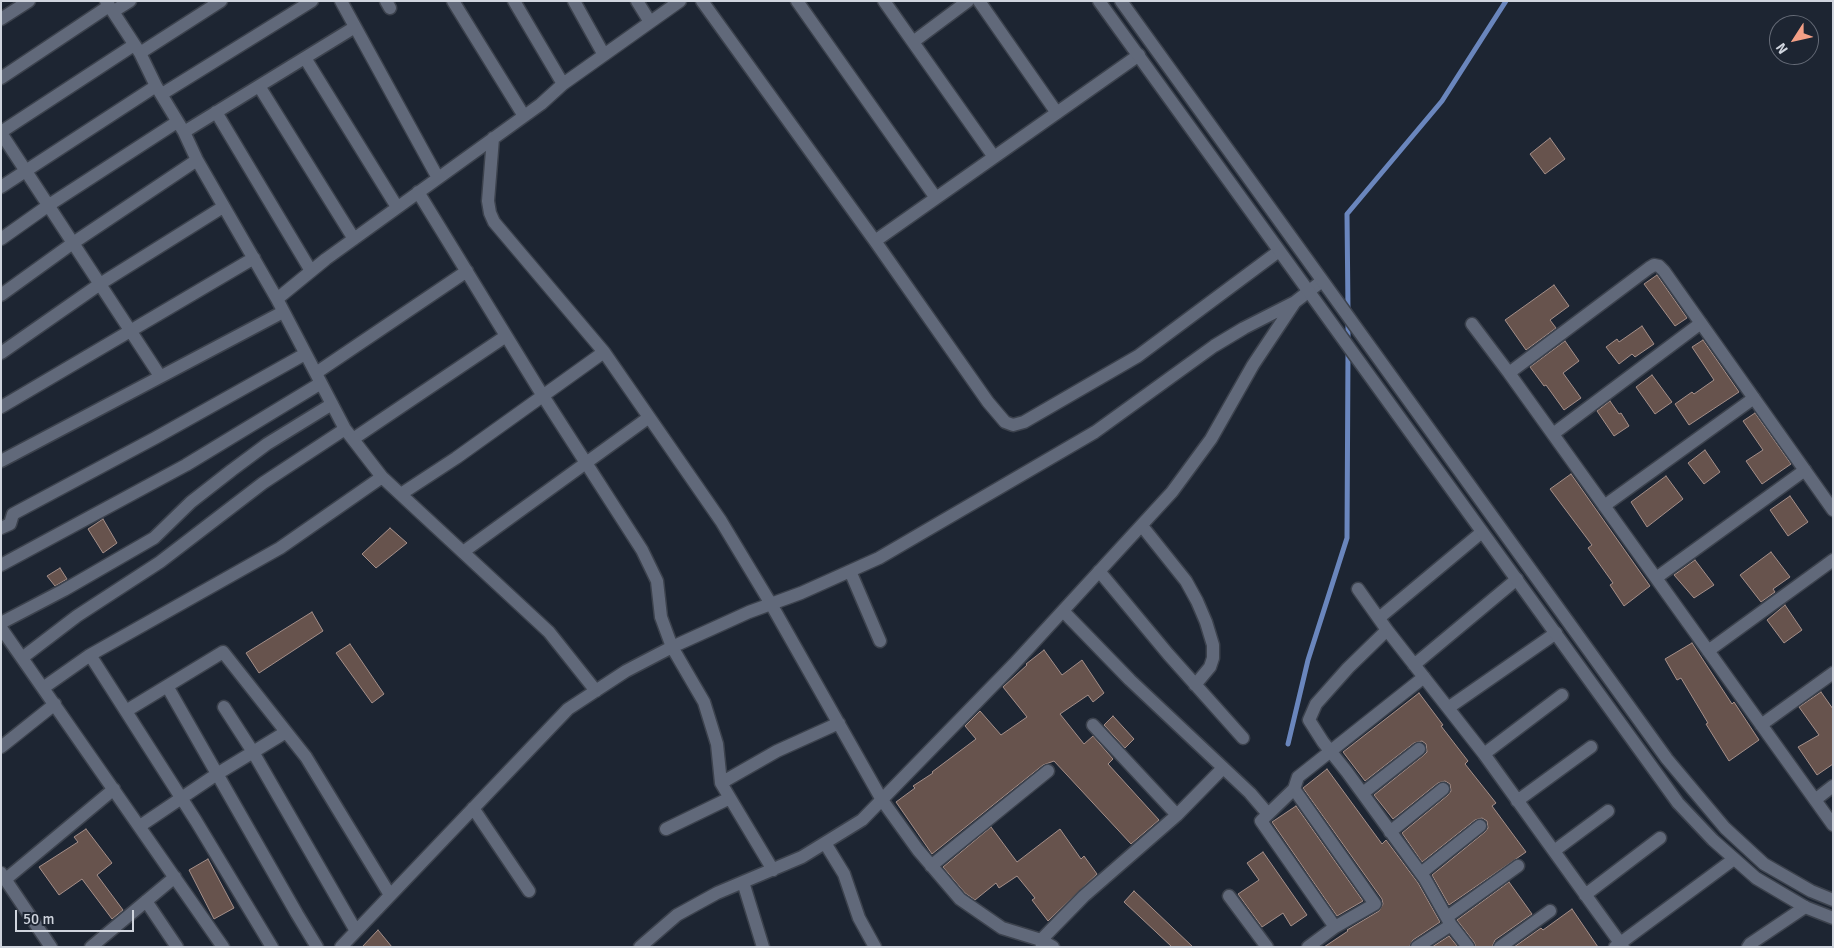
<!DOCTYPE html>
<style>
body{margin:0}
#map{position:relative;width:1834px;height:948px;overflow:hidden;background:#1d2532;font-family:Signika,sans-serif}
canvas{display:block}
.frame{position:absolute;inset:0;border:2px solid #d0d5de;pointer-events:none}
.north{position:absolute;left:1769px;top:15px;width:50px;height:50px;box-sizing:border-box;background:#1d2532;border:1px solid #656b77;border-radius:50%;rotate:235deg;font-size:14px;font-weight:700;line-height:20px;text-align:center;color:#d0d5de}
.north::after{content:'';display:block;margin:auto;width:18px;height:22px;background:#f39f86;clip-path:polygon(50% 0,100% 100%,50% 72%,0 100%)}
.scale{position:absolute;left:15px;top:910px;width:119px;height:22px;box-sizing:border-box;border:2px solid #d0d5de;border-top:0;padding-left:6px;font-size:15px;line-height:18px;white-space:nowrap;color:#d0d5de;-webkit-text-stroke:4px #1d2532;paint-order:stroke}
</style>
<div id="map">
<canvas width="1834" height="948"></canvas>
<div class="frame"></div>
<div class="north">N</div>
<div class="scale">50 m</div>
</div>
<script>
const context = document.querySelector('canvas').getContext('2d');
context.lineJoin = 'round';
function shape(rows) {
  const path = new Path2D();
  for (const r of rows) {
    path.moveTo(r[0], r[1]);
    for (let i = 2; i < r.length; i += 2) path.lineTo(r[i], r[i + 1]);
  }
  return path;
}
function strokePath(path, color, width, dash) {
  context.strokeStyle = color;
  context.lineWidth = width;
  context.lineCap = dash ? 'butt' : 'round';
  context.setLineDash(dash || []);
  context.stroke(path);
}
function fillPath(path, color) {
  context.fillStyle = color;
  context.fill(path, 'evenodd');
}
strokePath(shape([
 [1348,310,1347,214,1442,101,1506,1],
 [1348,321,1348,340],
 [1288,744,1308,660,1347,538,1348,351]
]), '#6a86bd', 5);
const building = shape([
 [1550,138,1565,159,1545,174,1530,154,1550,138],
 [1657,275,1687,318,1675,326,1644,284,1657,275],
 [1554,285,1569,306,1550,320,1556,328,1526,350,1505,320,1554,285],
 [1642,326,1654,344,1635,357,1632,354,1619,364,1606,347,1617,339,1619,342,1642,326],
 [1703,340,1739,392,1689,425,1675,404,1692,392,1694,394,1714,380,1692,347,1703,340],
 [1565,341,1579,361,1563,373,1581,398,1564,410,1546,385,1544,386,1530,367,1565,341],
 [1652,375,1672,402,1655,414,1636,387,1652,375],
 [1610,401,1619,414,1621,413,1629,426,1614,436,1597,411,1610,401],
 [1755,413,1791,464,1762,484,1746,461,1763,450,1743,421,1755,413],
 [1705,450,1720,472,1704,484,1688,463,1705,450],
 [1571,474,1650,586,1624,606,1610,585,1613,583,1588,548,1592,545,1550,489,1571,474],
 [1666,476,1683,499,1647,527,1631,502,1666,476],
 [1790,496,1808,522,1788,536,1770,510,1790,496],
 [103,519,117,543,103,553,88,529,103,519],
 [390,528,407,543,376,568,362,554,390,528],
 [1771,552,1790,577,1773,589,1775,592,1761,602,1740,575,1771,552],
 [1695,560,1714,585,1694,598,1674,575,1695,560],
 [60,568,67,579,55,586,47,576,60,568],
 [1785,605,1802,630,1784,643,1767,620,1785,605],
 [312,612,323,631,259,673,246,653,312,612],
 [1692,643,1732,704,1734,702,1759,740,1729,761,1706,724,1708,723,1681,678,1677,680,1665,659,1692,643],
 [350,644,384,694,372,703,336,653,350,644],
 [1044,650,1062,675,1082,660,1104,693,1093,702,1088,695,1060,714,1084,744,1093,736,1113,759,1108,764,1159,820,1131,844,1054,761,1043,765,932,854,896,802,915,788,913,786,933,773,932,772,976,739,965,726,980,711,1001,735,1027,717,1003,687,1027,665,1026,664,1044,650],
 [1821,692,1833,709,1833,764,1817,775,1798,747,1819,735,1799,707,1821,692],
 [1419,693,1443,725,1441,726,1468,761,1465,764,1496,803,1492,806,1526,852,1449,905,1432,875,1485,832,1488,828,1487,821,1482,818,1475,820,1422,862,1402,833,1448,795,1451,791,1450,784,1445,781,1438,783,1393,819,1374,795,1424,755,1427,752,1426,744,1422,741,1414,743,1365,781,1343,752,1419,693],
 [1113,716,1134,739,1125,748,1104,725,1113,716],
 [1327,769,1382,844,1386,840,1418,883,1440,922,1413,940,1409,947,1324,947,1348,931,1347,930,1379,911,1383,904,1382,899,1303,788,1327,769],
 [1296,806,1363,901,1337,916,1272,822,1296,806],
 [991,827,1017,862,1060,829,1081,859,1084,856,1097,874,1048,921,1032,900,1035,898,1017,876,999,888,996,883,975,900,965,893,943,867,991,827],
 [86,829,112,863,97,875,123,910,112,919,82,879,59,895,39,867,78,842,74,837,86,829],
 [1263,852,1307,915,1291,926,1283,913,1262,927,1238,894,1259,880,1247,863,1263,852],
 [208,859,234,908,214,919,189,870,208,859],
 [1509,882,1532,914,1495,940,1492,947,1476,947,1474,942,1457,920,1509,882],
 [1134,891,1193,947,1172,947,1124,902,1134,891],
 [1572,909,1598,947,1514,947,1541,928,1543,930,1572,909],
 [378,930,392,947,362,947,378,930],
 [1449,936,1458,947,1432,947,1449,936]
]);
fillPath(building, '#67534d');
strokePath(building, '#a58f89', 1);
const minor = shape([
 [106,1,140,53,156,86,184,132,197,160,277,299,345,429,382,477,549,632,596,691],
 [341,1,438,178],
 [386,1,390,8],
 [453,1,524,116],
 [514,1,563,84],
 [574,1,604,55],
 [637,1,650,22],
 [702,1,875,241,988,402,1005,422,1013,425,1024,422,1138,356,1279,251],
 [797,1,936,198],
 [884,1,994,157],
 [979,1,1057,113],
 [114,11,130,1],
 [1,19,29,1],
 [913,42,968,1],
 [140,53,221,1],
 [305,58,397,207],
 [1,78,109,6],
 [259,86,354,239],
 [162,94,312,1],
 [216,112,311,271],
 [1,132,134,45],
 [184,132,355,27],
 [1,133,160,376],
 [493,138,488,201,490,213,494,222,604,352],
 [1,187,156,86],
 [418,192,543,396,642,550,657,581,661,617,672,647,704,702,717,744,721,783,773,870],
 [1,239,49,205,177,122],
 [875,241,1139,55],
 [1,295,73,243,197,160],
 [277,299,326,259,541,104,563,84,680,1],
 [1472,324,1509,373,1833,825],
 [1,353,100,284,223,207],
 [316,373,467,271],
 [1509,373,1649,268,1654,265,1659,266,1664,271,1833,510],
 [1,407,254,258],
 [1553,434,1701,323],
 [353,439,506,336],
 [1,461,283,312],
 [401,494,456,458,604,352,721,521,771,604,882,800,918,850,960,899,1002,928,1041,940,1053,947],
 [1604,506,1754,398],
 [1142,526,1186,581,1197,601,1206,622,1213,645,1213,658,1210,667,1195,685],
 [1,528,10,524,13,514,155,438,305,354],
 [463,552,648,418],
 [1,565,186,465,321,383],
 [850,571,880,641],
 [1099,571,1168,654,1243,738],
 [1656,578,1805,470],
 [1358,589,1387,630,1484,754,1623,947],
 [1063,611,1130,680,1250,793,1268,814],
 [1379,618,1482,532],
 [1,623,64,590,154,538,191,502,232,470,267,444,332,404],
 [1,628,223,947],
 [1387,630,1348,668,1316,704,1309,720,1323,742,1347,772,1425,879,1451,925,1468,947],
 [1708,651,1833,560],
 [90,655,196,821,272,947],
 [22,658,77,616,160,562,263,483,345,429],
 [1414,665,1517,579],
 [167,686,297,914,317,947],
 [43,688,90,655,280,548,382,477],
 [224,707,253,752,356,931],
 [1448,708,1556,633],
 [126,711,223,652,306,757,390,895],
 [1093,725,1177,815],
 [1761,725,1833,673],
 [1,747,55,704],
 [1484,754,1562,695],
 [721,783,777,751,839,723],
 [1294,789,1375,904,1335,927,1308,947],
 [1363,793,1419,749],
 [1815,800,1833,786],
 [1517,801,1591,747],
 [473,808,529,891],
 [140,826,217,774,286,732],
 [666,829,730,798],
 [1390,832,1443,789],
 [825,843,844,874,859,918,875,947],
 [1554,851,1608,811],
 [931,866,1048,771],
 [1,873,51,947],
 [1421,873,1480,826],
 [6,879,114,789],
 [743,882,763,947],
 [1585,895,1660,838],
 [1229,896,1267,947],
 [146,901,177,947],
 [1447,917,1518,866],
 [1335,927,1261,821,1294,789,1298,777,1424,677],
 [91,947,175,877],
 [341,947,568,709,626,671,672,647,749,612,801,593,879,558,1095,432,1214,346,1244,328,1295,302],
 [640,947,677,915,717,893,802,857,862,820,1014,664,1172,492,1211,439,1253,365,1295,302,1322,281],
 [1042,947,1041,940,1084,896,1177,815,1223,768],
 [1417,947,1451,925],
 [1500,947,1550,911],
 [1615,947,1734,859],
 [1748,947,1750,944,1805,907]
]);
const tertiary = shape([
 [1099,1,1678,803,1713,840,1756,878,1805,907,1833,918],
 [1121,1,1667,759,1725,828,1764,864,1811,891,1833,900]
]);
strokePath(minor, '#3c424d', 15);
strokePath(tertiary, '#3c424d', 15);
strokePath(minor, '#61697a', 12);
strokePath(tertiary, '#61697a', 12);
</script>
